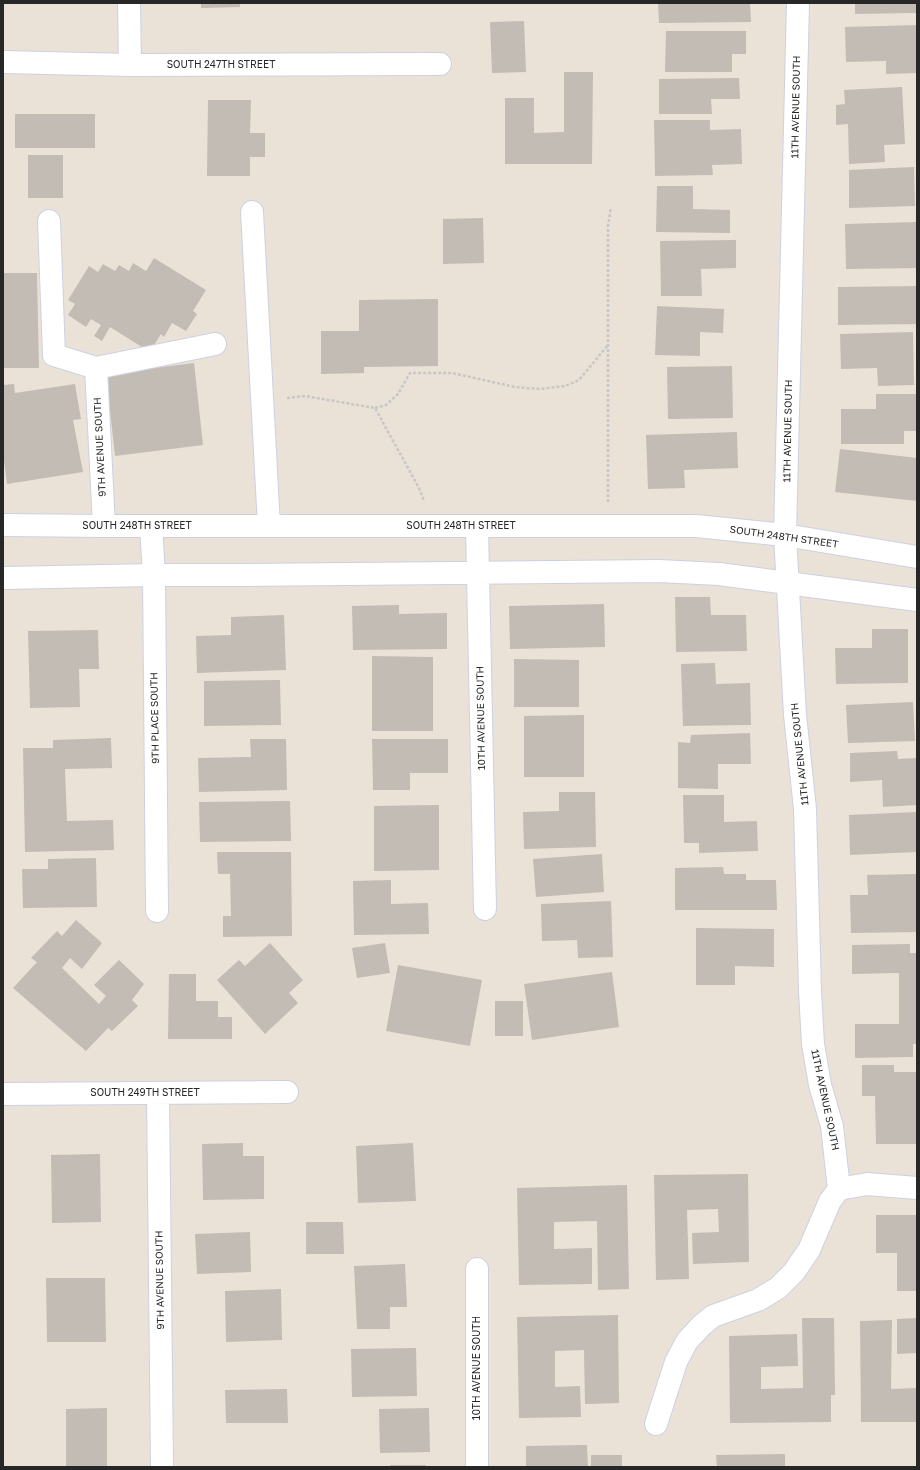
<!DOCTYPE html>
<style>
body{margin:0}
#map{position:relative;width:920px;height:1470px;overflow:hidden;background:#ebe2d7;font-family:"Golos Text",sans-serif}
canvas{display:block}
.frame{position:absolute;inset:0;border:4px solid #272727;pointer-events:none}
</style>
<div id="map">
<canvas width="920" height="1470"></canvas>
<div class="frame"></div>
</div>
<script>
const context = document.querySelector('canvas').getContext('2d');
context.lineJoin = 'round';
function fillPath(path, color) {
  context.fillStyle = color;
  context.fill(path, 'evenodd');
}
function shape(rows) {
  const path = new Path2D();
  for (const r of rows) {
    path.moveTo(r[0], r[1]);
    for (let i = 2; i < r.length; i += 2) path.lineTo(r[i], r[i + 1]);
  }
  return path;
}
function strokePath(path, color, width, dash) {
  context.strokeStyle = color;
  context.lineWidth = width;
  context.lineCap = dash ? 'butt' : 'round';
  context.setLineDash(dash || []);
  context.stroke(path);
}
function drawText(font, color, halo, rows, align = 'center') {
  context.font = font + ' "Golos Text",sans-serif';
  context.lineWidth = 3;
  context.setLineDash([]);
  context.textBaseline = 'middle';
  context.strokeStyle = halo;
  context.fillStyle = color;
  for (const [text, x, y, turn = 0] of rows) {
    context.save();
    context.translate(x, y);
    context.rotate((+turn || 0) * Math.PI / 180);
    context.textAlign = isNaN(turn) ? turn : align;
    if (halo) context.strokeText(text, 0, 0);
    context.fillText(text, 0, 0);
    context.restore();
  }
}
fillPath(shape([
 [201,3,240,3,240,7,201,8],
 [658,3,750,3,751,22,659,23],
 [855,3,917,3,917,13,855,14],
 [524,21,526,72,492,73,490,22],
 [917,25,917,73,886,74,886,61,846,62,845,27],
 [666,31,746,31,746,54,732,54,732,72,665,72],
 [564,72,593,72,592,164,505,164,505,98,534,98,534,133,564,132],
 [739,78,740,99,711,99,712,114,659,114,659,79],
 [902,87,905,144,884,145,885,162,849,164,848,124,836,125,836,105,845,104,844,90],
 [208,100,251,100,250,133,265,133,265,157,250,157,250,176,207,176],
 [15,114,95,114,95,148,15,148],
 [654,120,710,120,710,130,741,129,742,164,712,165,713,175,655,176],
 [28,155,63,155,63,198,28,198],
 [914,167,915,206,849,208,849,170],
 [657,186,693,186,693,209,730,210,730,233,656,232],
 [483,218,484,263,443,264,443,219],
 [916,222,917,268,846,269,845,224],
 [736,240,736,268,701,269,702,296,661,296,660,241],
 [154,258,206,290,193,311,197,314,186,331,172,323,164,337,161,334,150,352,110,327,102,341,94,336,101,325,91,319,86,327,68,315,75,304,68,300,89,266,98,272,103,264,115,271,119,265,129,271,133,263,146,271],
 [3,273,37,273,39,368,4,368],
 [917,286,917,324,838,325,838,287],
 [438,299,438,366,364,367,364,373,321,374,321,331,359,331,359,300],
 [657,306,724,309,723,333,700,332,700,356,655,355],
 [913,332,914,385,878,386,877,368,841,369,840,334],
 [194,363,203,445,115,456,106,374],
 [732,366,733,418,668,419,667,367],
 [14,384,15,393,75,384,81,419,73,420,83,472,7,484,3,453,3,385],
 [876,394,917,394,917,431,904,431,904,444,841,444,841,409,876,409],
 [737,432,738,468,684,470,685,488,648,489,646,435],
 [840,449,917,458,917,501,835,492],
 [675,597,710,597,711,615,746,615,747,651,676,652],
 [604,604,605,647,510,649,509,606],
 [399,605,399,614,447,613,447,649,353,650,352,606],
 [284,615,286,670,197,673,196,636,231,635,231,617],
 [872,629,908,629,908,683,836,684,835,648,872,648],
 [98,630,99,669,79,669,80,707,30,708,28,631],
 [372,656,433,657,433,731,372,731],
 [514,659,579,660,579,707,514,707],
 [715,663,716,684,750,683,751,725,683,726,681,664],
 [280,680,281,725,204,726,204,681],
 [913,702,915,741,848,743,846,705],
 [584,715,584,777,524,777,524,716],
 [750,733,751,764,718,764,718,789,678,788,678,742,690,743,691,735],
 [111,738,112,768,65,769,67,821,113,820,114,850,25,852,23,748,53,748,53,740],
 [250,739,286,739,287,790,199,792,198,758,251,757],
 [372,739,448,739,448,773,410,773,410,790,373,790],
 [897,751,898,759,917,758,917,805,883,807,882,780,850,782,850,753],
 [559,792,595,792,596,847,524,849,523,812,559,811],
 [683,795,724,795,724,822,757,821,758,851,699,853,699,843,684,843],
 [290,801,291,841,200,842,199,802],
 [439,805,439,870,374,871,374,806],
 [916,812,917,852,850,855,849,815],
 [217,852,291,852,292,936,223,937,223,916,231,916,230,874,218,874],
 [602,854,604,892,536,897,533,859],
 [96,858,97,907,23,908,22,869,48,869,48,859],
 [723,867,724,874,746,874,746,880,776,880,777,910,675,910,675,868],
 [917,874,917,932,851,933,850,895,868,895,867,875],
 [391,880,391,904,428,903,429,934,354,935,353,881],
 [611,901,613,957,578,958,577,940,542,941,541,904],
 [76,920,102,943,82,969,70,958,62,968,99,1004,106,996,94,985,119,960,144,984,132,1000,138,1006,112,1031,108,1028,86,1051,13,988,37,962,31,958,57,931,62,936],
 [696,928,774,929,774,967,735,966,735,985,696,985],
 [270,943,303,980,289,993,298,1003,265,1034,217,980,239,960,245,966],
 [385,943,390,973,357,978,352,948],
 [910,944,910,953,917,953,917,1044,913,1044,913,1057,855,1058,855,1024,899,1024,899,973,852,974,852,945],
 [398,965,482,980,470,1046,386,1031],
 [612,972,619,1027,532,1040,524,984],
 [169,974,196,974,196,1001,218,1001,218,1017,232,1017,232,1039,168,1039],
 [495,1001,523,1001,523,1036,495,1036],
 [862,1065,894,1065,894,1072,917,1072,917,1144,876,1144,875,1096,862,1096],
 [243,1143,243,1156,264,1156,264,1199,203,1200,202,1144],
 [413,1143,416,1201,358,1203,356,1146],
 [100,1154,101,1222,52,1223,51,1155],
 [748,1174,749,1262,693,1264,692,1233,719,1232,718,1209,687,1210,689,1279,656,1280,654,1175],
 [627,1185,629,1289,598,1290,597,1221,554,1222,554,1249,592,1248,592,1284,519,1285,517,1188],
 [876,1215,917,1215,917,1291,897,1291,897,1253,876,1253],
 [306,1222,343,1222,344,1254,306,1254],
 [250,1232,251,1272,197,1274,195,1234],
 [405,1264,407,1307,390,1307,390,1329,357,1329,354,1266],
 [46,1278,105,1278,106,1342,47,1342],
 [281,1289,282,1340,226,1342,225,1291],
 [618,1315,619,1403,585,1404,584,1350,555,1351,555,1387,580,1386,581,1417,519,1418,517,1317],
 [802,1318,834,1318,835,1395,831,1395,831,1422,730,1423,729,1336,797,1334,798,1366,761,1367,761,1389,803,1388],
 [917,1318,917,1353,897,1354,897,1319],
 [892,1320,891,1389,917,1388,917,1422,861,1422,860,1321],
 [416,1348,417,1396,352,1397,351,1349],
 [287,1389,288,1423,226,1423,225,1390],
 [107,1408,107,1467,66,1467,66,1409],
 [429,1408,430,1452,380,1453,379,1409],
 [587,1445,588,1467,526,1467,526,1446],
 [785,1454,785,1467,717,1467,716,1455],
 [591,1455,622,1455,622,1467,591,1467],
 [390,1465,426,1465,426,1467,390,1467]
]), '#c2bcb4');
const minor = shape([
 [129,3,130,65],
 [3,62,130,65,440,64],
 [252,212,269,526],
 [49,221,54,355,96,368,215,344],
 [96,368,104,526],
 [3,525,104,526,696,526,785,535,917,557],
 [151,526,154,575,157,911],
 [477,526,485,909],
 [3,578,154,575,243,575,659,571,719,574,917,600],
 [158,1093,162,1467],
 [3,1094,287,1092],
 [839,1189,867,1184,917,1188],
 [477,1269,477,1467],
 [656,1424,676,1362,687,1341,702,1325,713,1316,758,1300,778,1288,794,1272,809,1250,830,1201,839,1189,832,1126,820,1085,813,1044,810,991,805,809,795,715,785,535,798,3]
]);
strokePath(minor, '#ccd1e2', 24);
strokePath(shape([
 [287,398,305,396,375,408,419,488,424,501],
 [375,408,386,405,398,394,410,373,452,373,515,387,540,389,565,386,579,380,608,345],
 [608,502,608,226,611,207]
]), '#c7c7c7', 2.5, [3, 2]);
strokePath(minor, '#fff', 22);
drawText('10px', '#272727', '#fff', [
 ["SOUTH 247TH STREET",221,65],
 ["11TH AVENUE SOUTH",796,107,-89],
 ["11TH AVENUE SOUTH",788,431,-89],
 ["9TH AVENUE SOUTH",100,447,-93],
 ["SOUTH 248TH STREET",137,526],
 ["SOUTH 248TH STREET",461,526],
 ["SOUTH 248TH STREET",784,537,8],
 ["9TH PLACE SOUTH",155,718,-91],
 ["10TH AVENUE SOUTH",481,718,-91],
 ["11TH AVENUE SOUTH",800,754,-96],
 ["SOUTH 249TH STREET",145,1093],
 ["11TH AVENUE SOUTH",825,1100,78],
 ["9TH AVENUE SOUTH",160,1280,-91],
 ["10TH AVENUE SOUTH",477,1368,-90]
]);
</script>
